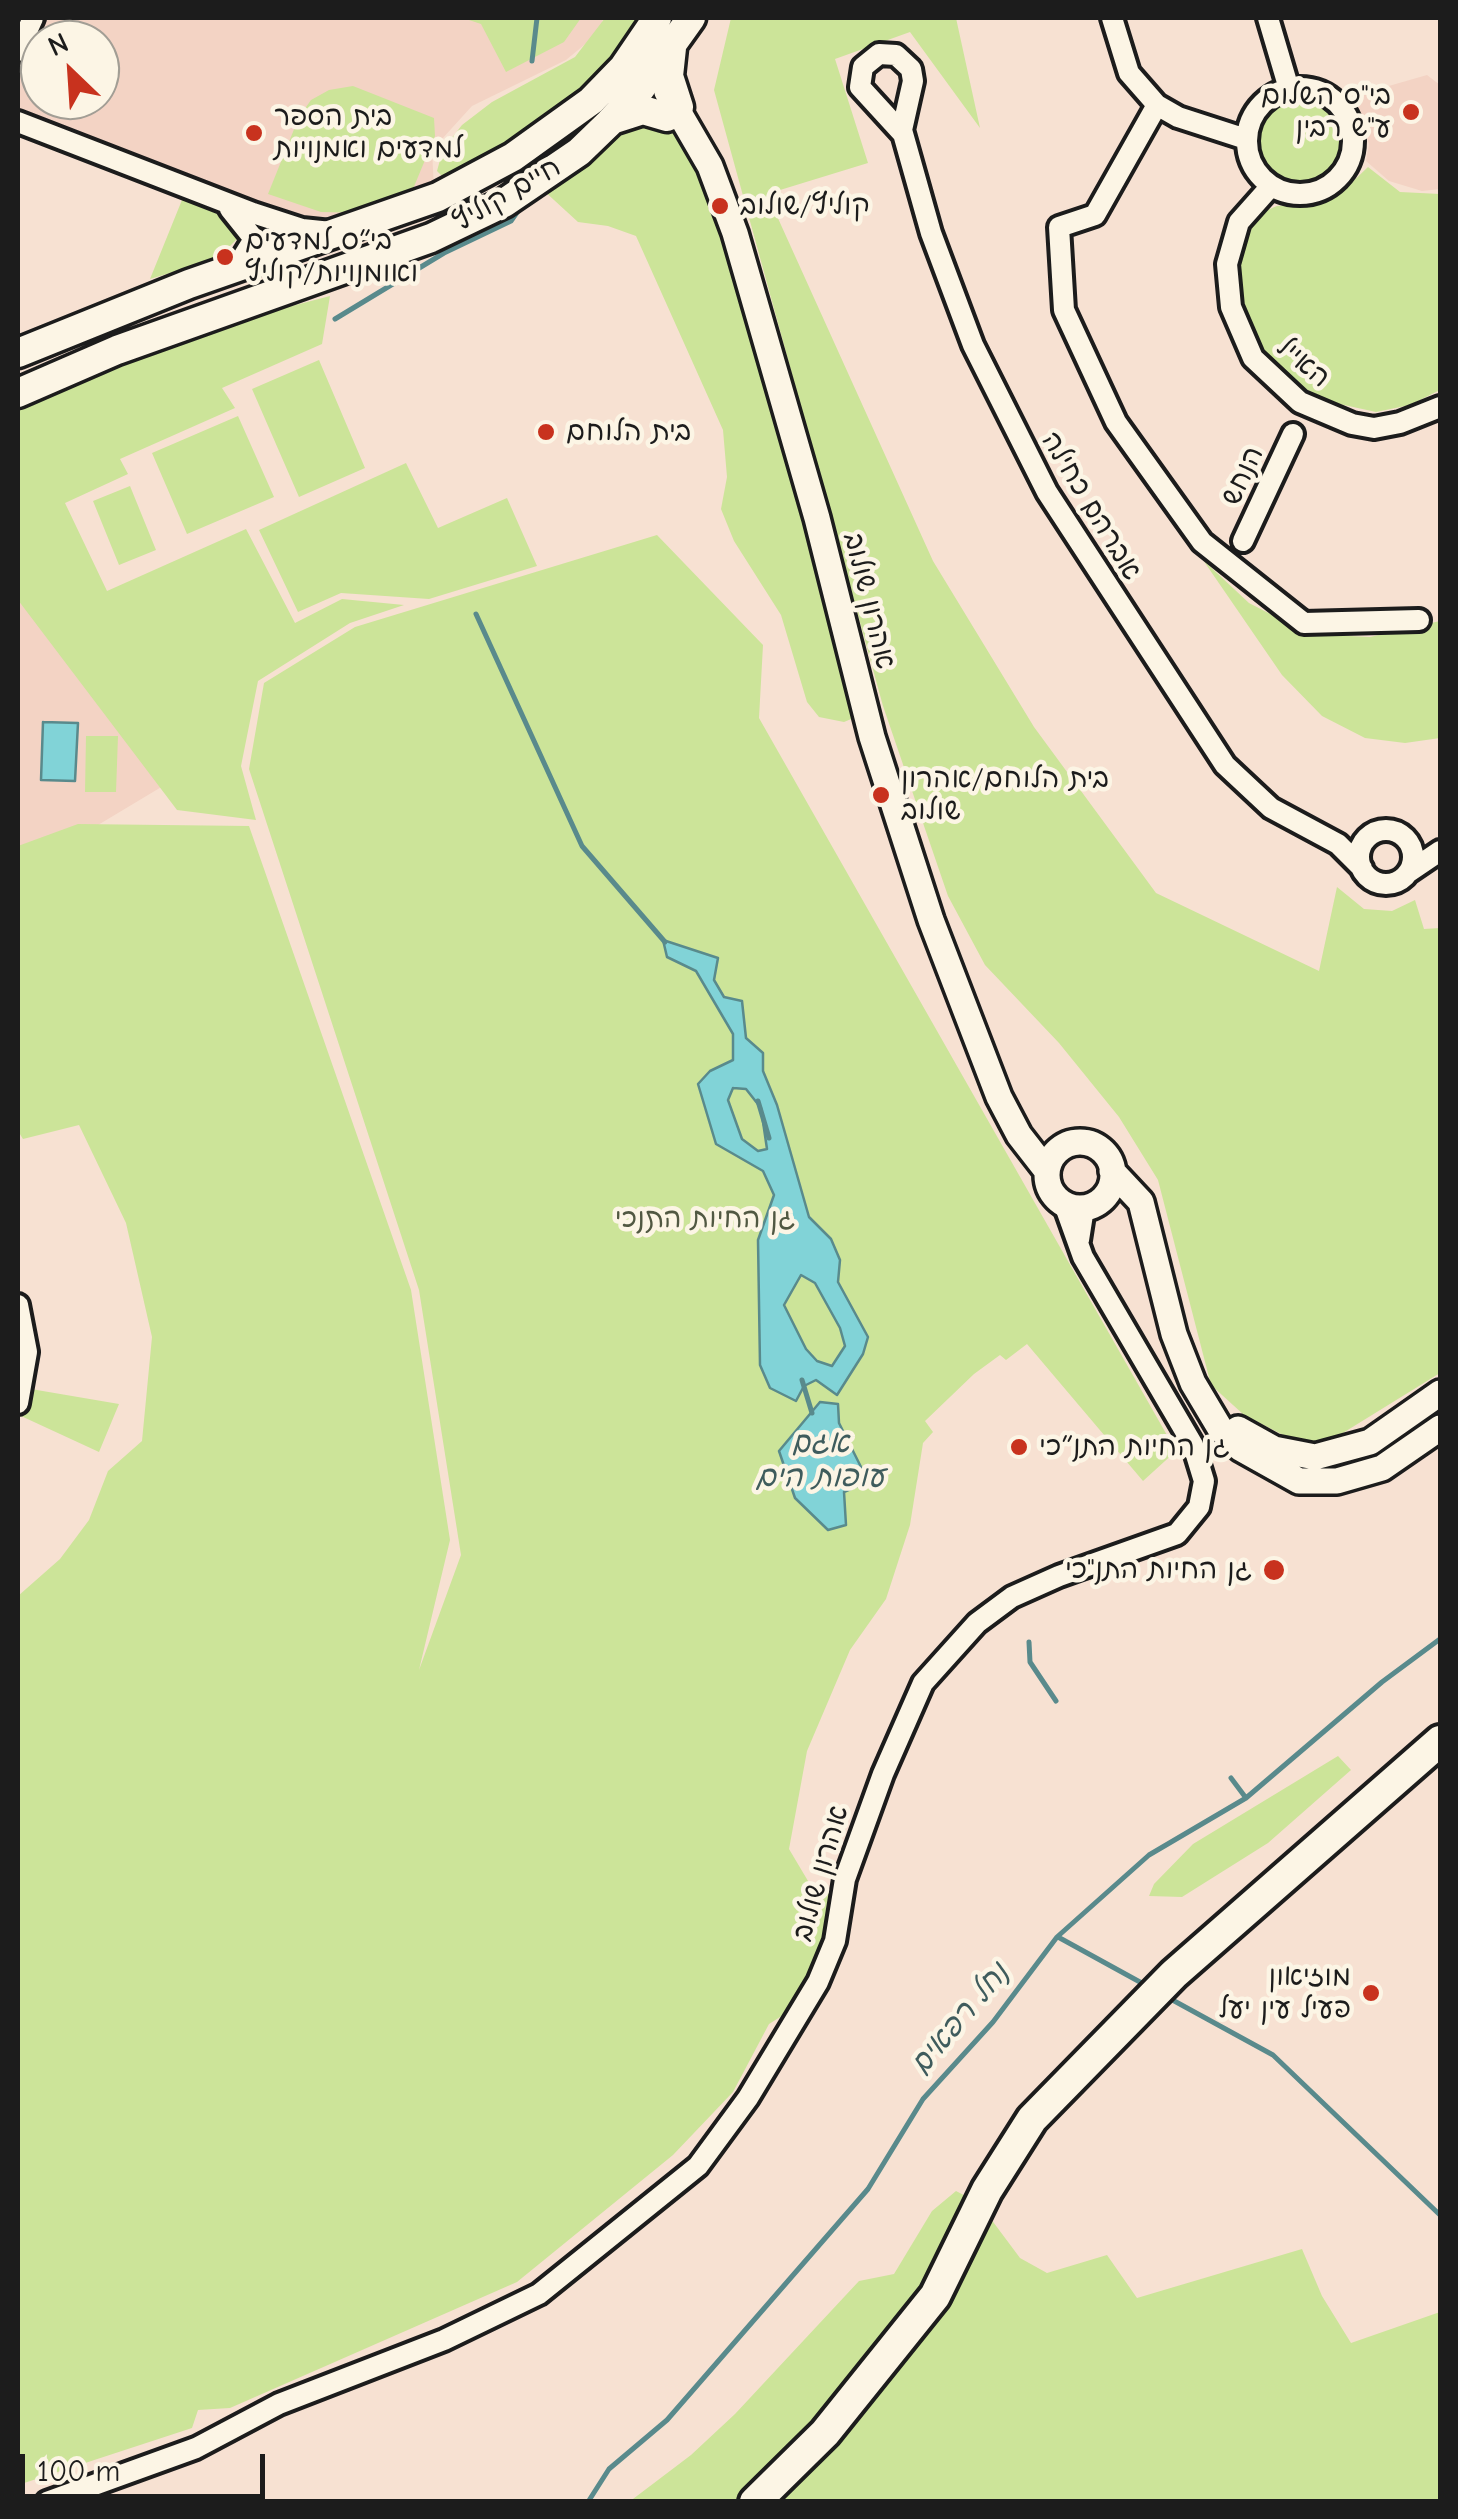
<!DOCTYPE html>
<meta charset="utf-8">
<style>
body{margin:0}
#map{position:relative;width:1458px;height:2519px;overflow:hidden;background:#f7e1d2;font-family:"Comic Neue",sans-serif}
canvas{display:block}
.frame{position:absolute;inset:0;border:20px solid #1c1c1c;pointer-events:none}
.north{position:absolute;left:20px;top:20px;width:100px;height:100px;box-sizing:border-box;background:#fcf5e5;border:2px solid #a29e95;border-radius:50%;rotate:335deg;font-size:28px;font-weight:700;line-height:40px;text-align:center;color:#1c1c1c}
.north::after{content:'';display:block;margin:auto;width:35px;height:45px;background:#c8321e;clip-path:polygon(50% 0,100% 100%,50% 72%,0 100%)}
.scale{position:absolute;left:20px;top:2454px;width:245px;height:45px;box-sizing:border-box;border:5px solid #1c1c1c;border-top:0;padding-left:12px;font-size:30px;line-height:35px;white-space:nowrap;color:#1c1c1c;-webkit-text-stroke:8px #fcf5e5;paint-order:stroke}
</style>
<div id="map">
<canvas width="1458" height="2519"></canvas>
<div class="frame"></div>
<div class="north">N</div>
<div class="scale">100 m</div>
</div>
<script>
const context = document.querySelector('canvas').getContext('2d');
context.lineJoin = 'round';
function fillPath(path, color) {
  context.fillStyle = color;
  context.fill(path, 'evenodd');
}
function shape(rows) {
  const path = new Path2D();
  for (const r of rows) {
    if (r.length === 3) {
      path.moveTo(r[0] + r[2], r[1]);
      path.arc(r[0], r[1], r[2], 0, 2 * Math.PI);
      continue;
    }
    path.moveTo(r[0], r[1]);
    for (let i = 2; i < r.length; i += 2) path.lineTo(r[i], r[i + 1]);
  }
  return path;
}
function strokePath(path, color, width, dash) {
  context.strokeStyle = color;
  context.lineWidth = width;
  context.lineCap = dash ? 'butt' : 'round';
  context.setLineDash(dash || []);
  context.stroke(path);
}
function drawText(font, color, halo, rows, align = 'center') {
  context.font = font + ' "Comic Neue","Playpen Sans Hebrew",sans-serif';
  context.lineWidth = 9;
  context.setLineDash([]);
  context.textBaseline = 'middle';
  context.strokeStyle = halo;
  context.fillStyle = color;
  for (const [text, x, y, turn = 0] of rows) {
    context.save();
    context.translate(x, y);
    context.rotate((+turn || 0) * Math.PI / 180);
    context.textAlign = isNaN(turn) ? turn : align;
    if (halo) context.strokeText(text, 0, 0);
    context.fillText(text, 0, 0);
    context.restore();
  }
}
fillPath(shape([
 [18,18,603,18,601,31,566,60,472,106,432,150,434,189,348,222,288,220,18,116],
 [40,40,100,40,100,100,40,100],
 [1427,75,1440,85,1440,189,1422,191,1389,181,1366,161,1369,144,1354,96],
 [18,592,168,783,18,873]
]), '#f3d3c4');
fillPath(shape([
 [463,18,581,18,564,42,506,72,481,24],
 [605,18,646,18,594,77,527,129,446,180,437,171,443,149,462,125,492,102,575,57],
 [731,18,956,18,980,128,910,32,835,59,868,163,767,194,933,561,1034,727,1156,893,1319,971,1337,887,1364,909,1392,911,1415,900,1424,929,1440,928,1440,1373,1338,1436,1309,1442,1293,1440,1244,1415,1211,1385,1158,1180,1119,1117,1059,1043,985,965,948,896,883,706,714,90],
 [353,86,434,118,435,136,408,201,367,213,321,212,268,194,299,117,311,100,329,90],
 [1300,141,41],
 [632,124,664,127,688,143,718,215,856,717,844,722,819,717,807,702,781,615,734,541,721,509,727,477,723,430,636,236,608,226,578,222,542,189],
 [1368,167,1400,192,1440,194,1440,390,1410,405,1376,412,1335,403,1297,385,1274,364,1255,338,1243,301,1237,256,1244,234,1260,213,1277,206,1322,202,1342,192],
 [184,195,220,213,239,237,217,259,150,279],
 [330,296,322,344,222,388,235,408,120,459,128,474,65,503,107,591,246,529,295,623,342,599,404,605,350,623,258,681,241,766,256,820,177,810,18,600,18,411,204,329],
 [319,360,365,468,299,497,252,389],
 [238,416,274,497,187,534,152,453],
 [406,463,438,528,507,498,537,566,429,599,341,593,298,612,259,530],
 [130,486,156,550,119,565,93,501],
 [657,535,763,645,759,718,1176,1451,1143,1481,1027,1344,1006,1360,1000,1355,974,1374,925,1421,933,1432,923,1443,910,1525,886,1599,850,1650,807,1751,789,1849,811,1886,838,1891,828,1936,788,2012,769,2024,733,2092,673,2155,517,2282,230,2408,198,2410,192,2428,18,2485,18,1596,60,1559,89,1520,108,1471,142,1441,152,1337,126,1223,79,1125,23,1139,18,1131,18,846,78,824,249,826,411,1290,450,1540,419,1670,461,1555,419,1290,249,769,264,683,355,627],
 [1203,560,1249,603,1309,634,1370,637,1440,621,1440,738,1405,743,1365,738,1322,716,1282,675],
 [86,736,118,736,116,792,85,792],
 [31,1389,119,1404,99,1452,21,1416],
 [1338,1756,1351,1770,1268,1843,1182,1897,1149,1896,1154,1884,1193,1844],
 [956,2191,979,2203,1020,2258,1047,2273,1107,2255,1137,2298,1302,2249,1322,2296,1351,2343,1440,2312,1440,2501,629,2502,691,2455,735,2414,859,2281,894,2274,932,2211]
]), '#cce499');
const water = shape([
 [43,722,78,723,75,781,41,780,43,722],
 [663,940,718,958,714,980,724,997,742,1001,746,1038,763,1053,763,1071,777,1105,809,1217,831,1239,840,1260,838,1282,868,1337,863,1354,837,1395,816,1380,804,1386,796,1401,770,1388,760,1365,758,1240,774,1195,763,1171,716,1144,698,1084,710,1071,733,1060,733,1034,696,971,667,957,663,940],
 [733,1088,746,1089,761,1108,767,1149,758,1151,742,1139,728,1100,733,1088],
 [801,1275,815,1283,840,1328,845,1346,832,1366,817,1361,806,1349,784,1305,801,1275],
 [820,1402,838,1404,839,1423,868,1481,844,1492,846,1525,828,1530,795,1498,779,1451,820,1402]
]);
fillPath(water, '#81d3d7');
strokePath(water, '#598a8c', 2.5);
strokePath(shape([
 [532,61,537,18],
 [335,319,444,253,511,221,518,211],
 [476,614,582,846,665,942],
 [758,1101,769,1138],
 [802,1380,812,1413],
 [1029,1642,1030,1662,1056,1701],
 [1231,1778,1246,1798],
 [1058,1937,1149,1987],
 [1167,1997,1273,2055,1440,2215],
 [588,2502,609,2469,667,2420,868,2189,923,2099,993,2022,1057,1937,1149,1855,1246,1798,1382,1682,1440,1639]
]), '#598a8c', 5);
const minor = shape([
 [1112,18,1129,73,1157,105,1178,117,1246,139],
 [1268,18,1289,89],
 [18,51,33,18],
 [1300,141,53],
 [1157,105,1095,215,1059,227,1064,310,1116,422,1202,542,1304,623,1419,620],
 [18,122,253,213,302,229,331,232],
 [903,134,860,87,863,67,879,54,896,55,911,69,913,81,902,130,931,233,973,345,1047,492,1225,765,1271,808,1338,844,1362,868],
 [1271,186,1239,222,1227,264,1231,307,1253,358,1300,402,1352,424,1374,428,1400,423,1440,407],
 [230,209,254,239,238,265],
 [1243,541,1293,434],
 [1386,857,27],
 [1409,872,1440,851],
 [1079,1240,1084,1208],
 [18,1305,27,1352,18,1403],
 [47,2502,196,2448,279,2404,444,2340,539,2294,698,2166,748,2098,818,1982,835,1941,845,1879,883,1774,923,1683,977,1623,1012,1597,1059,1576,1177,1534,1199,1507,1204,1481,1193,1445,1083,1257,1064,1204]
]);
const tertiary = shape([
 [667,92,710,166,735,233,817,518,872,737,931,920,999,1097,1019,1135,1047,1171],
 [1080,1175,33],
 [1112,1171,1141,1202,1174,1334,1193,1383,1221,1430,1240,1448,1299,1481,1337,1481,1382,1468,1440,1428],
 [1238,1429,1274,1449,1315,1457,1370,1442,1440,1393]
]);
const secondary = shape([
 [672,48,669,76,679,107],
 [615,119,643,110,667,117],
 [18,353,189,284,438,197,513,157,591,101,623,68,657,18],
 [18,393,117,350,431,238,504,203,579,152,609,123,639,91,691,18]
]);
const primary = shape([
 [755,2502,825,2433,935,2296,987,2190,1032,2119,1174,1974,1440,1741]
]);
strokePath(minor, '#1c1c1c', 28);
strokePath(tertiary, '#1c1c1c', 32);
strokePath(secondary, '#1c1c1c', 35);
strokePath(primary, '#1c1c1c', 38);
strokePath(minor, '#fcf5e5', 20);
strokePath(tertiary, '#fcf5e5', 25);
strokePath(secondary, '#fcf5e5', 28);
strokePath(primary, '#fcf5e5', 30);
for (const [x, y, r, color] of [
 [1411,112,10,"#c8321e"],
 [254,133,10,"#c8321e"],
 [720,206,10,"#c8321e"],
 [225,257,10,"#c8321e"],
 [546,432,10,"#c8321e"],
 [881,795,10,"#c8321e"],
 [1019,1447,10,"#c8321e"],
 [1274,1570,12,"#c8321e"],
 [1371,1993,10,"#c8321e"]
]) {
  const dot = new Path2D();
  dot.arc(x, y, r, 0, 2 * Math.PI);
  context.fillStyle = color;
  context.fill(dot);
  strokePath(dot, '#fcf5e5', 4);
}
drawText('28px', '#1c1c1c', '#fcf5e5', [
 ["בי\"ס השלום",1391,96,"right"],
 ["ע\"ש רבין",1391,128,"right"],
 ["בית הספר",274,117],
 ["למדעים ואמנויות",274,149],
 ["קוליץ/שולוב",740,206],
 ["בי״ס למדעים",245,241],
 ["ואומנויות/קוליץ",245,273],
 ["בית הלוחם",566,432],
 ["בית הלוחם/אהרון",901,779],
 ["שולוב",901,811],
 ["גן החיות התנ״כי",1039,1447],
 ["גן החיות התנ\"כי",1252,1570,"right"],
 ["מוזיאון",1351,1977,"right"],
 ["פעיל עין יעל",1351,2009,"right"]
], 'left');
drawText('28px', '#1c1c1c', '#fcf5e5', [
 ["חיים קוליץ",507,195,-30],
 ["האייל",1303,363,40],
 ["הנחש",1243,476,-65],
 ["אברהם כחילה",1091,506,59],
 ["אהרון שולוב",869,601,76],
 ["אהרון שולוב",821,1873,-74]
]);
drawText('28px', '#515842', '#fcf5e5', [
 ["גן החיות התנכי",705,1219]
]);
drawText('italic 30px', '#3f5c5d', '#fcf5e5', [
 ["אגם",820,1444],
 ["עופות הים",820,1478],
 ["נחל רפאים",960,2019,-50]
]);
</script>
